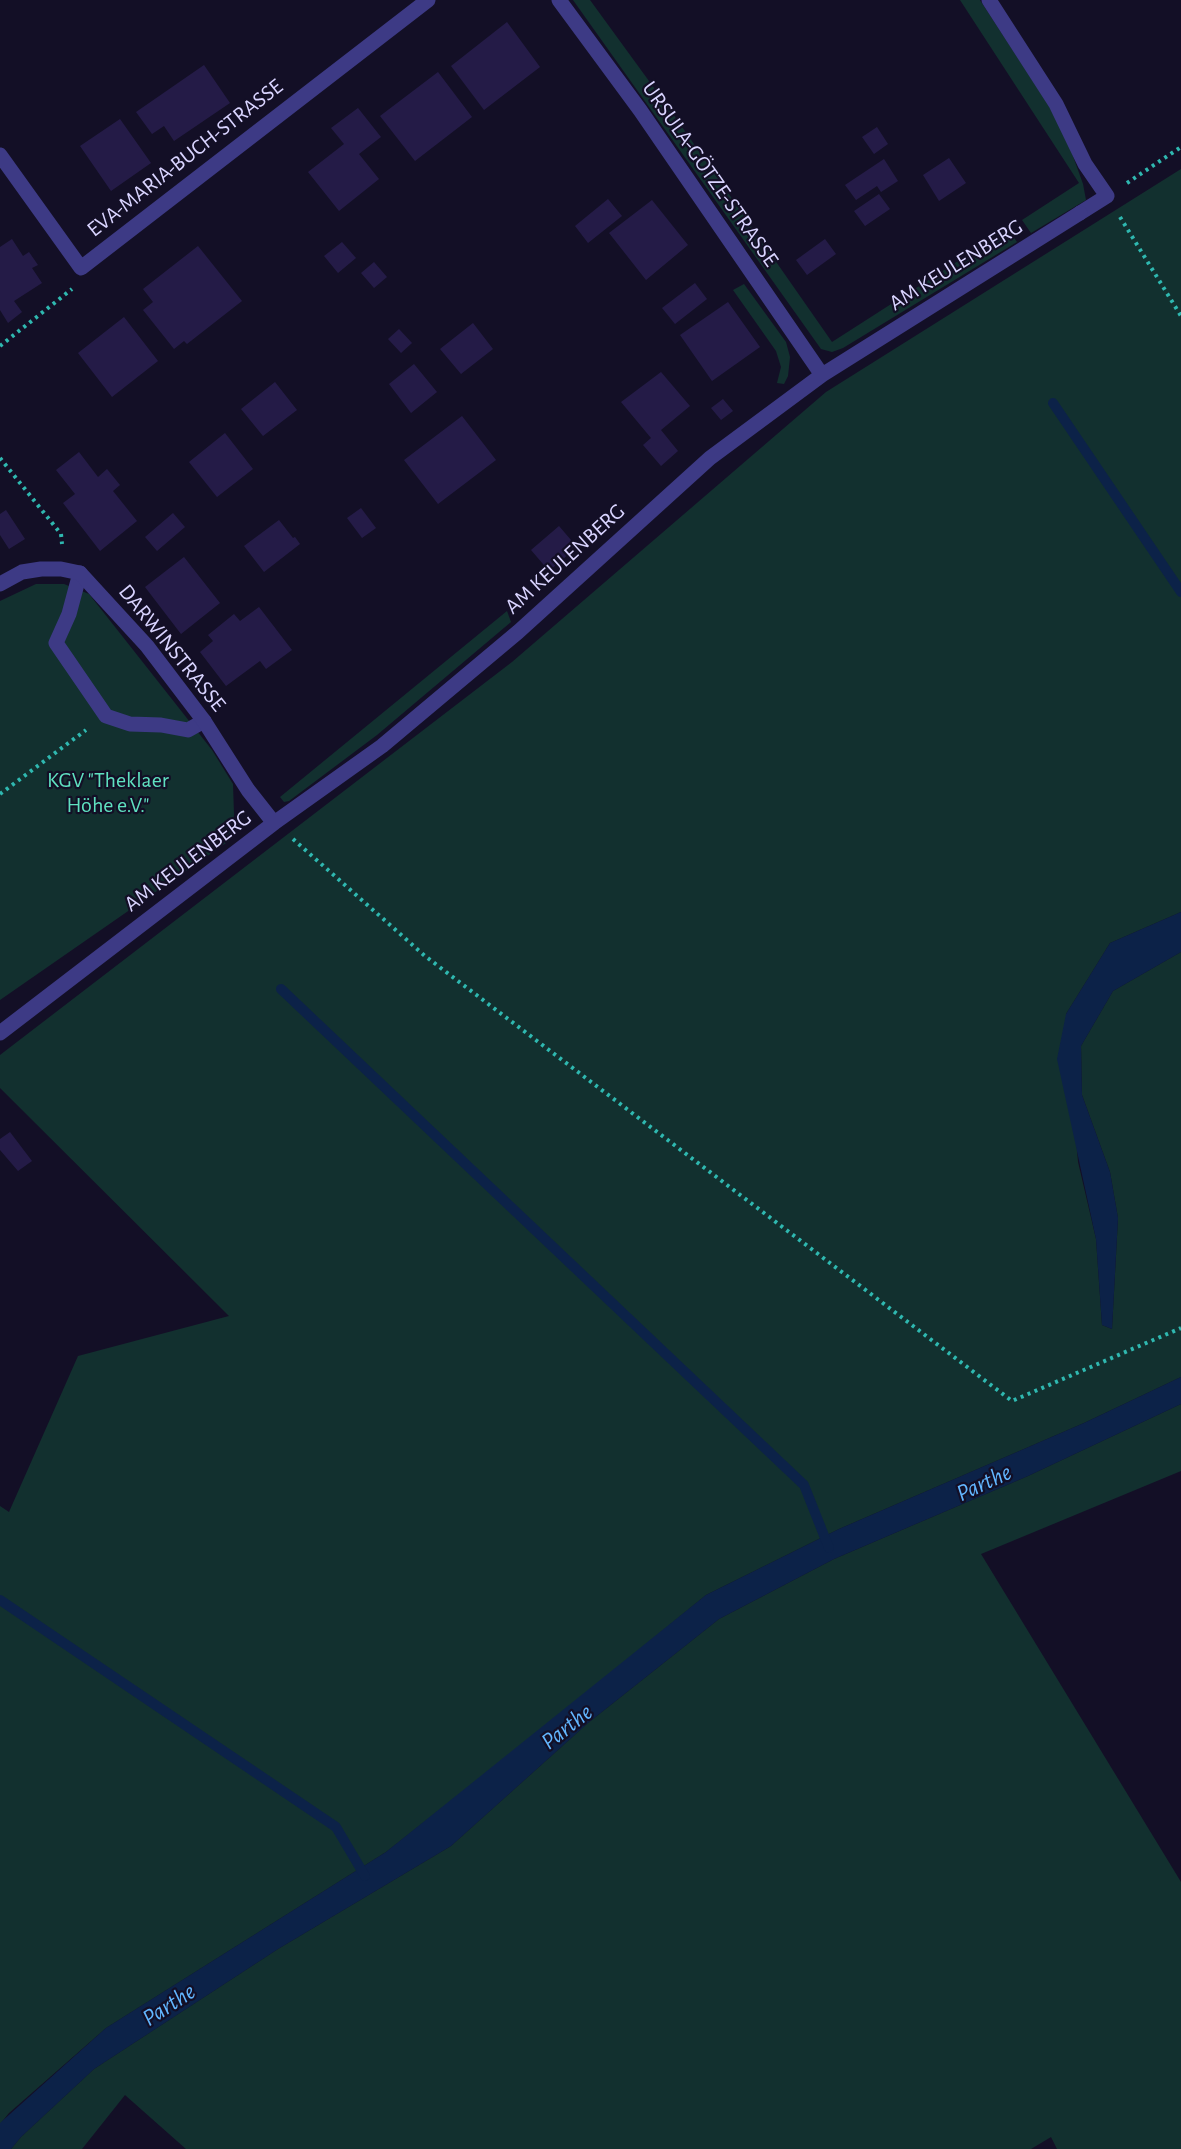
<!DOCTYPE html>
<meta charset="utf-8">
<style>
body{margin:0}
canvas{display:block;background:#130f26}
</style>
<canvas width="1181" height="2149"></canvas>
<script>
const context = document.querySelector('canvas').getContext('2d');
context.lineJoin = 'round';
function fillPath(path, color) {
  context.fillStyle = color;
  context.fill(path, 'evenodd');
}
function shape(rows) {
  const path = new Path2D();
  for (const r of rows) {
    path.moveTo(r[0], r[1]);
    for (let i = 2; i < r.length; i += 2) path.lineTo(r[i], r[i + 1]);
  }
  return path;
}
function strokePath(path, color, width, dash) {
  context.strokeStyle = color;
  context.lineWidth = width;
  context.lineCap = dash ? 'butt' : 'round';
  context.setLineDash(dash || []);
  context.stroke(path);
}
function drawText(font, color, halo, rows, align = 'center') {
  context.font = font + ' "Alegreya Sans",sans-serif';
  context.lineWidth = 4.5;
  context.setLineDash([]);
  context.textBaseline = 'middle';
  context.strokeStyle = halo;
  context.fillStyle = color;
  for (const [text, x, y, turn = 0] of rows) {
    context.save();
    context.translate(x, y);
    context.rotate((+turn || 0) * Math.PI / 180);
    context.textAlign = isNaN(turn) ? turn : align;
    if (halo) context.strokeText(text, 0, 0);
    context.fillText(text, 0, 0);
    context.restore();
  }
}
fillPath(shape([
 [573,0,590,0,673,114,832,342,1008,229,1017,242,843,348,832,352,821,349],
 [960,0,980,0,1051,109,1069,145,1083,184,1086,200,1031,233,1022,220,1079,183],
 [1181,169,1181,912,1110,943,1066,1014,1078,1162,1096,1239,1102,1325,1112,1329,1118,1218,1110,1172,1082,1095,1081,1046,1113,991,1181,952,1181,1377,1084,1423,839,1529,706,1595,543,1728,386,1852,106,2028,9,2113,0,2124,0,1506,9,1512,78,1356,229,1316,0,1088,0,1055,512,662,826,392],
 [744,284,786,342,790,357,788,376,784,384,777,383,781,367,776,351,733,290],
 [36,584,64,584,89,594,212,750,233,784,234,815,229,841,0,1000,0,601],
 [507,611,511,622,377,735,289,801,284,802,280,797],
 [1181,1404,1181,1471,981,1554,1181,1882,1181,2149,1057,2149,1051,2137,1031,2149,186,2149,125,2095,82,2149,11,2149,21,2137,94,2069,278,1949,451,1846,588,1723,719,1619,834,1559,1028,1476]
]), '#12302f');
fillPath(shape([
 [1181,912,1181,952,1113,991,1081,1046,1082,1095,1110,1172,1118,1218,1112,1329,1102,1325,1096,1239,1057,1059,1066,1014,1110,943],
 [1181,1377,1181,1404,1028,1476,834,1559,719,1619,588,1723,451,1846,278,1949,94,2069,21,2137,11,2149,0,2149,0,2123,106,2028,386,1852,706,1595,839,1529,1084,1423]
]), '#0c2248');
strokePath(shape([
 [1053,403,1181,592],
 [281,989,804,1485,829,1548],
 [0,1600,336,1827,365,1876]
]), '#0c2248', 10);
fillPath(shape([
 [507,22,540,67,484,110,451,66],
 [204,65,230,103,174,141,164,126,152,134,136,112],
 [438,72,472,117,415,161,380,116],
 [358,108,381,137,359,154,379,179,339,211,308,172,344,144,331,128],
 [120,119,151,163,111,191,80,146],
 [877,127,888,144,874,154,862,137],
 [949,158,966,183,939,201,923,175],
 [884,159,898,181,881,192,877,186,856,200,845,185],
 [879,194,890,209,865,226,854,211],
 [608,199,622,216,588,243,575,226],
 [652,200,688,245,646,280,609,233],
 [12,239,23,256,29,252,38,265,32,268,42,283,14,301,22,312,8,323,0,310,0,247],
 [825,239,836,254,807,275,796,260],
 [342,242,356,258,338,273,324,256],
 [198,246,242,301,187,344,184,341,174,349,143,310,153,302,143,289],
 [374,262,387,277,374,288,361,273],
 [695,283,707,299,675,324,662,308],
 [728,302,760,347,712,381,680,335],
 [124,317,158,361,112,397,78,353],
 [473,323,493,349,461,374,440,349],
 [399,329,412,343,401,353,388,339],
 [414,364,437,392,411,413,389,384],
 [661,372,690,406,661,430,678,451,661,466,643,445,651,438,621,402],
 [275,382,297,410,263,436,241,409],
 [723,399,733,411,721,420,711,408],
 [462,416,496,460,438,504,404,460],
 [225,433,253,469,217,497,189,462],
 [79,452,98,477,107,469,120,485,113,491,137,521,100,551,63,503,75,494,56,470],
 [361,508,376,528,362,538,347,518],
 [6,510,25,539,9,549,0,535,0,514],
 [173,513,185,527,157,551,145,537],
 [279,520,293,538,295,537,300,544,264,572,244,546],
 [559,526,577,547,549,571,531,550],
 [184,557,220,603,181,634,145,587],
 [259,607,292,650,266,669,260,661,226,686,200,652,213,641,208,635,234,614,240,621],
 [10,1132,32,1161,18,1171,0,1150,0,1139]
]), '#241b47');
strokePath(shape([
 [1127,183,1181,147],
 [1120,217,1181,316],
 [0,346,72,289],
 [0,458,61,534,62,544],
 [0,794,86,730],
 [293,839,425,956,1012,1401,1181,1328]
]), '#2fb8b0', 4, [3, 4.5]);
strokePath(shape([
 [989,0,1056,104,1085,164,1107,196,1080,213],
 [80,573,69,614,56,643,106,716,130,724,161,725,188,730,204,721]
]), '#3d3a85', 15);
strokePath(shape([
 [559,0,640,110,822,375],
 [0,155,81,268,428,0],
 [0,584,22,572,41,569,61,569,80,573,147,646,204,721,248,790,274,823],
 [0,1033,274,823,382,746,518,632,710,458,822,375,1080,213]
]), '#3d3a85', 15);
drawText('22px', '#d9d4ff', '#130f26', [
 ["EVA-MARIA-BUCH-STRASSE",185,158,-38],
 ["URSULA-GÖTZE-STRASSE",710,174,55],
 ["AM KEULENBERG",956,265,-32],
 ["AM KEULENBERG",565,559,-42],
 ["DARWINSTRASSE",172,648,51],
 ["AM KEULENBERG",188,861,-37]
]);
drawText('22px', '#5fe0c0', '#130f26', [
 ["KGV \"Theklaer",108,780],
 ["Höhe e.V.\"",108,805]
]);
drawText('italic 24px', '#62b6ff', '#130f26', [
 ["Parthe",984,1483,-25],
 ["Parthe",567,1727,-38],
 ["Parthe",169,2005,-33]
]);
</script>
